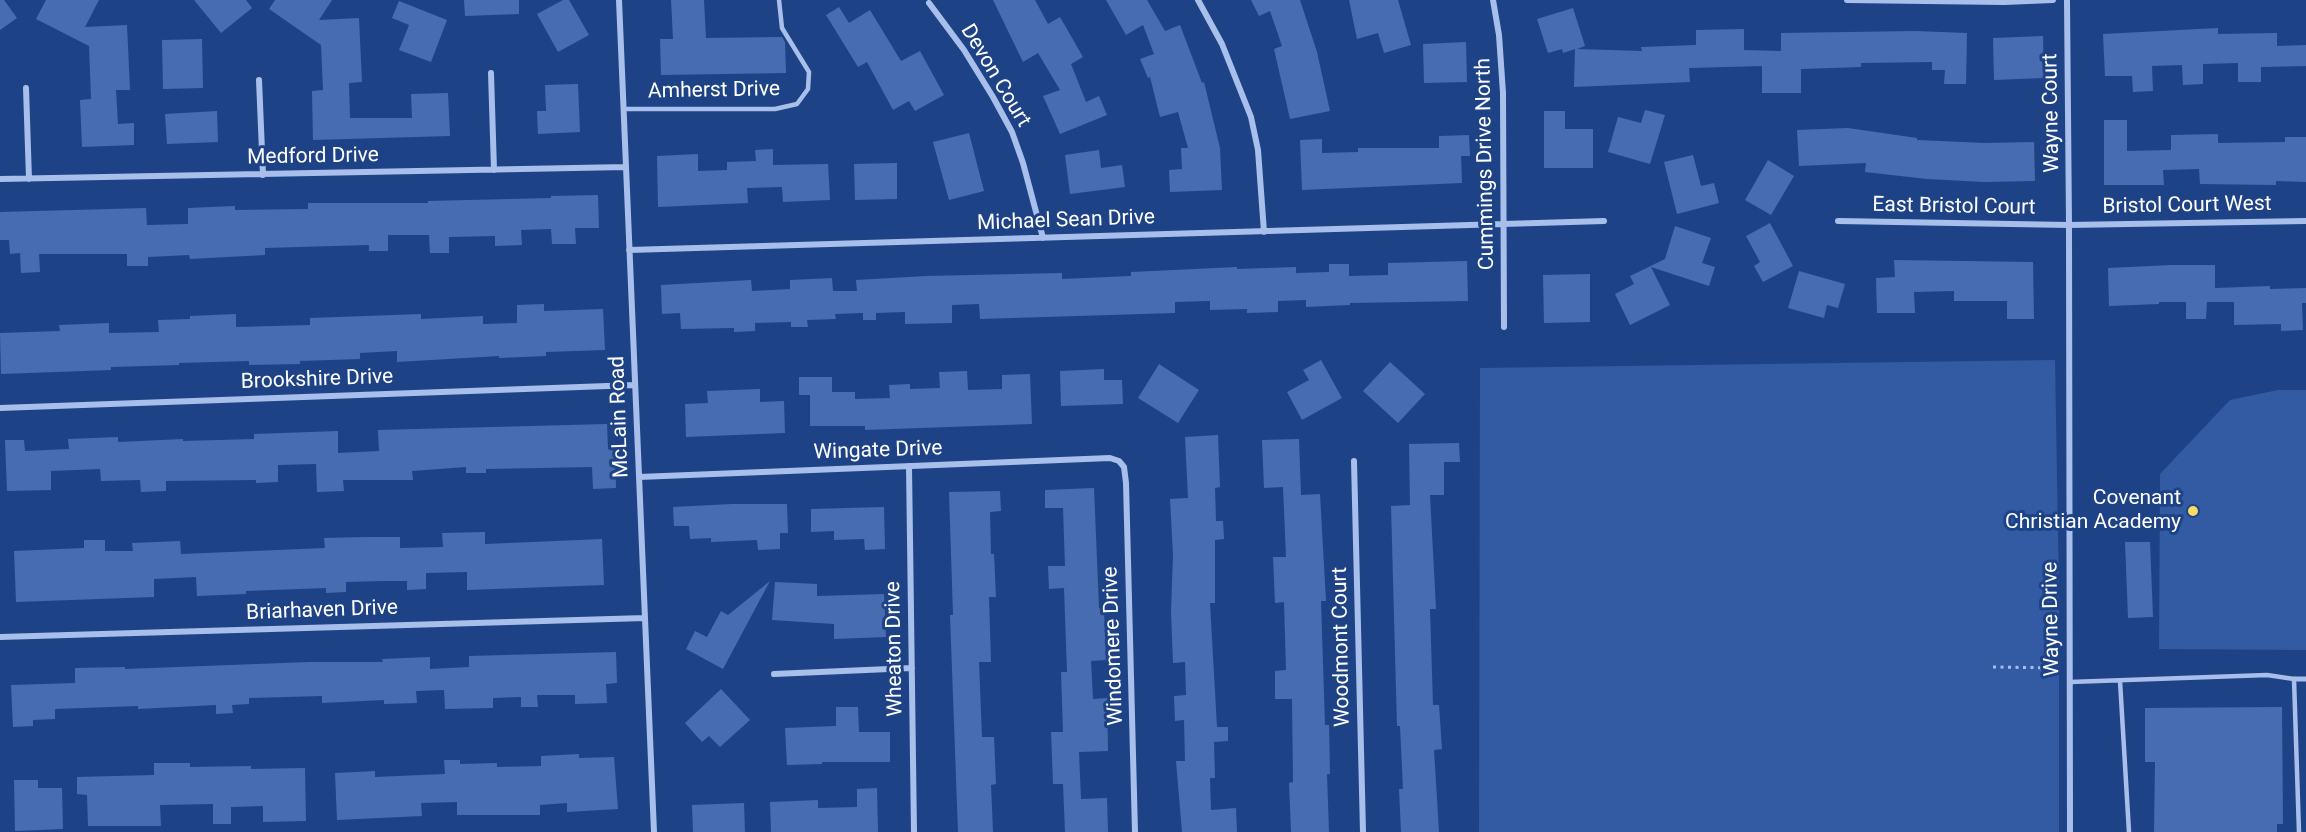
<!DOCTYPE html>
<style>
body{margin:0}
canvas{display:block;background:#1e4286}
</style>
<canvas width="2306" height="832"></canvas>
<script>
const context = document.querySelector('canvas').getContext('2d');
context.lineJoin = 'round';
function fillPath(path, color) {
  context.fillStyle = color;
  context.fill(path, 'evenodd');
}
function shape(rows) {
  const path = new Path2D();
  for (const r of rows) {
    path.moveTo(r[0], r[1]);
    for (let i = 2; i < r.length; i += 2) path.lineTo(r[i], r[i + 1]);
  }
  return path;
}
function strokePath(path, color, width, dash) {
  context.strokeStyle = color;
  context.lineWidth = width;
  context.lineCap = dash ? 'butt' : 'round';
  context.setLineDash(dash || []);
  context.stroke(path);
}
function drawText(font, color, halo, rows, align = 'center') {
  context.font = font + ' Roboto,sans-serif';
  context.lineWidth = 6;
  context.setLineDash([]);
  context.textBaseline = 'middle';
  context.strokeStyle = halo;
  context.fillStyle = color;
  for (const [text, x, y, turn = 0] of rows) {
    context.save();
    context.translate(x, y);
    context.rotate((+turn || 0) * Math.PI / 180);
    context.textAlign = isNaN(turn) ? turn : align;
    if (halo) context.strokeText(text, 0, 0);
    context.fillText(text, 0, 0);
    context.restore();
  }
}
fillPath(shape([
 [2055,360,2059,593,2059,832,1479,832,1480,368],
 [2278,390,2306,390,2306,650,2159,649,2160,474,2230,400]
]), '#325ba4');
fillPath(shape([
 [0,0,4,0,17,18,0,30],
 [46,0,99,0,85,27,127,25,130,90,116,90,118,124,134,123,134,145,82,147,80,100,91,99,89,46,36,19],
 [194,0,246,0,252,8,221,33],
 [275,0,332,0,319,20,359,18,362,82,349,83,350,118,412,118,411,94,448,93,450,136,313,140,312,91,323,90,321,45,269,9],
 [464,0,519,0,519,14,465,16],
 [563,0,569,0,589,35,558,52,537,14],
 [671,0,704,0,706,38,782,37,785,42,786,73,661,75,660,39,673,39],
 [993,0,1035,0,1048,24,1060,17,1083,57,1071,64,1086,102,1099,96,1107,115,1060,134,1043,96,1060,90,1038,53,1023,62],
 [1106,0,1147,0,1165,31,1180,25,1202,83,1204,82,1220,148,1222,190,1170,192,1169,170,1182,169,1181,148,1188,148,1178,112,1160,117,1150,77,1148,78,1140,59,1154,54,1143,25,1126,35],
 [1251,0,1300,0,1317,52,1330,111,1290,119,1274,49,1282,46,1270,11,1259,16],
 [1349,0,1398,0,1411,45,1384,53,1378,33,1357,39],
 [399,1,447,20,431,62,399,50,409,25,392,18],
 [839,7,849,23,870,10,901,61,920,51,944,95,915,111,909,101,893,110,867,62,858,67,826,15],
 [1573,8,1585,46,1577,49,1642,51,1641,47,1696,45,1696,30,1744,29,1744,50,1781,51,1781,33,1915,31,1967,33,1966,84,1944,84,1945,70,1932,70,1932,62,1861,63,1861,67,1801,69,1801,93,1762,93,1762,66,1689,68,1690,82,1574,87,1575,49,1563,53,1562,49,1548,53,1537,19],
 [2218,28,2218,34,2277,33,2277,46,2306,45,2306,66,2261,67,2261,82,2238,82,2238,63,2203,64,2203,84,2183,85,2182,65,2152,66,2153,91,2133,92,2132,76,2105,76,2103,34],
 [2043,36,2044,78,1994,80,1993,38],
 [202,39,203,88,163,89,162,40],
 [1466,42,1467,82,1424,83,1423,44],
 [578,84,580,132,538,134,537,111,546,111,545,85],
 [1645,110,1665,115,1650,164,1608,152,1618,117,1641,123],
 [217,111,218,142,167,144,165,114],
 [1544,111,1565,111,1565,129,1593,129,1593,168,1544,168],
 [2104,120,2127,120,2127,151,2171,150,2171,135,2218,134,2218,143,2285,142,2285,137,2306,137,2306,182,2276,181,2276,185,2200,184,2199,169,2163,170,2164,185,2104,185],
 [1848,128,1917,138,1917,140,1985,143,2034,142,2035,181,1984,182,1927,179,1865,172,1866,163,1799,166,1797,130],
 [969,133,984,191,949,200,933,142],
 [1469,135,1470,156,1461,156,1462,183,1302,190,1300,140,1322,139,1322,153,1358,152,1358,148,1439,148,1439,136],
 [773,149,773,165,828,164,830,200,783,202,782,187,747,188,748,203,658,207,657,156,698,154,698,171,727,170,727,162,756,161,755,150],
 [1099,150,1101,168,1122,165,1125,187,1070,194,1065,155],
 [1693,155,1701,186,1714,183,1719,203,1677,214,1664,162],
 [1768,160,1794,176,1771,215,1745,200],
 [897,163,897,199,855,200,854,164],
 [598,195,599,228,575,228,576,244,552,244,551,229,521,230,522,245,495,246,495,236,449,237,449,253,430,253,429,235,388,235,388,251,369,251,369,245,265,248,265,255,190,259,189,255,148,257,148,266,127,266,127,254,39,254,40,272,21,273,20,253,10,254,9,240,0,240,0,212,146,208,147,225,188,224,188,208,235,206,235,210,308,209,308,203,428,203,428,201,551,198,551,196],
 [1770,223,1793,266,1763,282,1754,266,1760,262,1746,236],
 [1675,226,1711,238,1702,263,1715,267,1709,286,1651,267,1670,305,1630,325,1615,294,1634,284,1630,276,1665,259],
 [1894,260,2033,262,2034,319,2007,319,2007,301,1954,301,1954,291,1914,292,1915,313,1877,313,1876,278,1895,277],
 [1467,261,1468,301,1350,303,1350,305,1306,307,1306,300,1278,301,1278,312,1247,313,1247,309,1210,310,1210,301,1175,302,1175,313,980,319,979,304,952,305,952,323,905,324,905,312,876,313,876,320,863,320,863,313,835,314,836,319,807,320,808,327,791,327,791,322,755,323,755,331,734,332,734,328,681,329,680,313,662,314,661,285,751,280,752,291,790,289,790,280,832,278,833,291,857,291,856,280,926,276,1062,273,1062,279,1131,276,1131,272,1237,267,1237,269,1296,267,1296,273,1329,272,1329,264,1349,264,1349,276,1388,275,1388,263],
 [2171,265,2215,265,2215,288,2270,286,2270,289,2306,288,2306,303,2302,303,2303,330,2281,331,2281,324,2234,325,2234,302,2207,302,2206,319,2186,319,2186,302,2159,302,2159,304,2109,306,2108,268],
 [1799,271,1845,284,1838,308,1827,305,1824,318,1788,308],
 [1590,274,1590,322,1544,323,1543,275],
 [544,304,544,311,603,309,605,350,546,352,546,356,499,358,499,356,397,362,397,351,360,353,360,359,300,361,300,364,249,365,249,361,179,363,179,365,111,367,111,370,1,374,0,333,60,331,59,325,109,323,109,333,159,332,158,320,190,319,190,316,236,314,236,327,310,325,310,318,421,314,421,319,483,316,483,324,517,323,517,305],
 [1321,360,1342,398,1302,420,1287,392,1309,380,1303,370],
 [1390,362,1425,394,1398,423,1363,391],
 [1159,364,1199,390,1178,423,1138,398],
 [1104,369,1104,380,1122,380,1123,404,1061,406,1060,371],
 [967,371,968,390,1002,389,1002,375,1030,374,1032,424,865,430,865,426,810,426,810,395,799,395,799,377,832,377,832,392,855,392,855,399,890,398,889,385,910,384,910,389,940,388,939,372],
 [760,389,760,402,784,401,785,433,686,437,685,404,708,403,707,391],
 [607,424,608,449,615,449,616,488,593,489,592,467,486,469,486,473,466,473,466,467,412,471,413,480,343,480,344,491,317,492,316,464,278,465,278,482,256,483,256,480,166,481,166,491,141,492,140,480,101,481,100,469,51,471,51,490,7,491,5,440,24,440,25,451,69,449,68,439,118,437,118,442,183,439,183,441,254,439,254,434,338,431,338,453,379,451,378,430],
 [1218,435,1220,487,1215,488,1216,521,1223,521,1224,539,1215,540,1215,603,1210,603,1217,727,1228,727,1228,741,1214,742,1215,778,1210,778,1211,810,1236,808,1237,832,1182,832,1176,761,1185,761,1184,720,1175,721,1174,696,1186,695,1185,662,1173,663,1171,612,1173,555,1170,499,1188,498,1185,437],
 [1299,439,1301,495,1320,494,1326,601,1321,601,1325,725,1329,725,1330,774,1327,774,1329,832,1291,832,1289,783,1293,782,1292,699,1275,699,1275,671,1286,670,1284,602,1275,603,1273,557,1286,557,1283,487,1264,488,1262,440],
 [1459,443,1460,462,1444,462,1444,495,1430,495,1436,609,1430,609,1433,705,1439,705,1442,749,1434,750,1439,832,1401,832,1399,789,1403,789,1400,726,1397,726,1391,506,1410,505,1409,444],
 [1094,488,1099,608,1104,608,1106,660,1091,661,1093,699,1107,698,1108,751,1079,752,1081,799,1107,798,1108,832,1065,832,1063,784,1053,784,1051,732,1063,732,1061,672,1067,672,1064,588,1049,589,1048,566,1065,566,1063,508,1045,508,1045,490],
 [1000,491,1001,511,990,512,991,554,994,554,996,597,989,597,991,662,979,662,982,737,994,737,996,784,991,785,993,832,958,832,950,615,953,615,949,492],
 [732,504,787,504,788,533,780,533,780,549,758,550,757,540,711,542,711,538,690,539,689,526,674,526,673,507],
 [884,507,885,549,865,550,864,539,834,540,834,531,811,532,811,509],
 [485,532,485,544,602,539,604,585,467,590,467,572,426,573,426,589,407,590,407,581,382,581,346,582,346,592,326,593,326,588,246,591,246,594,197,596,196,577,154,579,154,597,16,602,14,551,84,548,84,540,105,540,105,551,133,551,132,543,180,541,181,554,254,551,325,548,324,538,366,537,400,537,400,548,443,547,442,533],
 [2125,542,2150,542,2153,617,2128,618],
 [770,581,723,669,686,649,695,631,707,637,721,611,728,615],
 [775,582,817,584,817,596,884,594,886,637,834,639,834,624,772,620],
 [616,652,617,683,606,684,607,703,575,704,575,695,537,695,538,707,521,707,521,697,493,698,493,708,445,709,444,690,416,691,417,703,384,704,384,700,322,703,322,696,249,698,249,704,232,705,233,713,216,714,216,705,138,709,138,706,55,709,55,719,33,720,33,726,13,727,11,685,75,683,75,668,125,667,125,669,309,662,383,662,382,659,430,657,430,669,469,667,469,656],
 [721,689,750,720,720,747,709,736,702,742,685,723],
 [836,707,858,707,859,732,890,732,890,762,822,762,822,764,787,765,785,728,836,726],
 [2282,707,2283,824,2277,824,2277,832,2154,832,2155,762,2145,762,2145,708],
 [579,754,579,758,614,757,618,809,567,812,567,803,540,805,540,815,457,815,457,802,421,803,422,816,337,820,335,773,375,771,375,777,445,774,444,760,460,760,460,764,497,763,497,767,541,766,541,756],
 [154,763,190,763,190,767,251,766,251,769,305,768,306,821,263,822,263,806,231,807,231,824,213,824,213,804,160,805,161,826,88,826,87,795,77,794,77,777,154,775],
 [14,780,38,780,38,788,62,788,63,829,15,831],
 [877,788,878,832,771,832,770,802,818,800,818,808,857,807,857,789],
 [744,803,745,832,693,832,692,805]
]), '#476caf');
strokePath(shape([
 [1993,667,2058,668]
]), '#a7bfea', 3, [3, 4.5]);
strokePath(shape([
 [624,109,775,109,797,104,808,89,809,72,782,28,779,0],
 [2120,681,2129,832],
 [2070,682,2267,675,2294,679,2299,832]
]), '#a7bfea', 4.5);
strokePath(shape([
 [2294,679,2306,679]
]), '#a7bfea', 5);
strokePath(shape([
 [619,0,654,832],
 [1198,0,1222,44,1251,117,1258,150,1264,232],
 [1493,0,1499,35,1503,93,1504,327],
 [1847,0,2004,2,2053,0],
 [2067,0,2069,225,2070,832],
 [929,3,964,50,993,97,1012,132,1023,163,1043,238],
 [491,73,494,170],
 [259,80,263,175],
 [26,88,29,179],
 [0,179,626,167],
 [1838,221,2069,225,2306,221],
 [629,250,1604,221],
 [0,408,635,385],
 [1354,461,1363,832],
 [909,466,914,832],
 [639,477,1110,458,1119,461,1124,467,1126,483,1135,832],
 [0,637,645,618],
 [774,674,912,668]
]), '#a7bfea', 6);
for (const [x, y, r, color] of [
 [2193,511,6,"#f9dc66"]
]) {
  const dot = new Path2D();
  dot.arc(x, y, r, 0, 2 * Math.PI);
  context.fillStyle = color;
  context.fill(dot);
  strokePath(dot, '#1e4286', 2);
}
drawText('21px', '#fff', '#1e4286', [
 ["Devon Court",995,76,59],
 ["Amherst Drive",714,91,-1],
 ["Wayne Court",2052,113,-91],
 ["Medford Drive",313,157,-1],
 ["Cummings Drive North",1486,164,-91],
 ["Bristol Court West",2187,206,-1],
 ["East Bristol Court",1954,207,1],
 ["Michael Sean Drive",1066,221,-2],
 ["Brookshire Drive",317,380,-2],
 ["McLain Road",620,417,-92],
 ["Wingate Drive",878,451,-2],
 ["Briarhaven Drive",322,611,-2],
 ["Wayne Drive",2052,619,-91],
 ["Windomere Drive",1114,646,-92],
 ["Woodmont Court",1342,647,-91],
 ["Wheaton Drive",895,649,-91]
]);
drawText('21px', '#fff', '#1e4286', [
 ["Covenant",2181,499],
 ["Christian Academy",2181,523]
], 'right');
</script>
